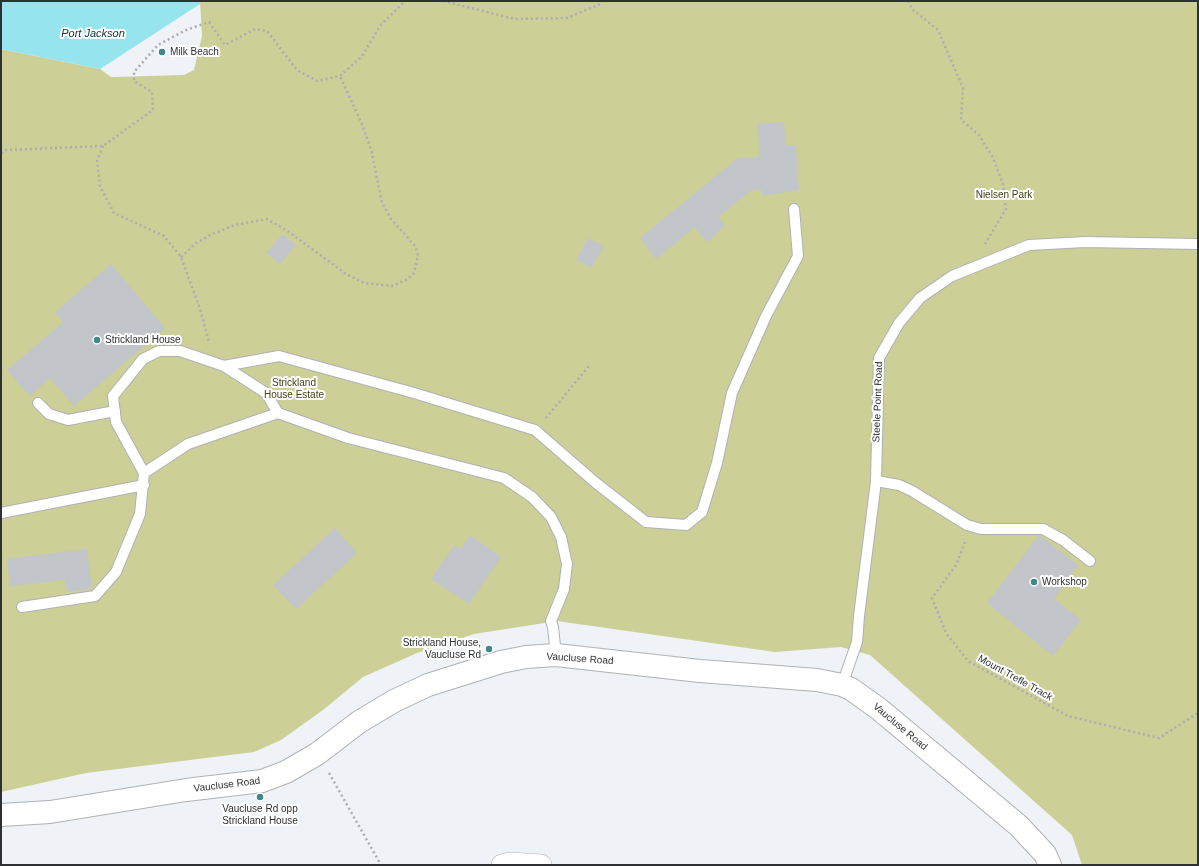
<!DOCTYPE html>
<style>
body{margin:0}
#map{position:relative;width:1199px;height:866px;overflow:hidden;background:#eff2f6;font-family:Helvetica,sans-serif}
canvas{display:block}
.frame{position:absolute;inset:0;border:2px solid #2f3031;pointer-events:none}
</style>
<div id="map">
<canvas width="1199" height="866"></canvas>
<div class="frame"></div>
</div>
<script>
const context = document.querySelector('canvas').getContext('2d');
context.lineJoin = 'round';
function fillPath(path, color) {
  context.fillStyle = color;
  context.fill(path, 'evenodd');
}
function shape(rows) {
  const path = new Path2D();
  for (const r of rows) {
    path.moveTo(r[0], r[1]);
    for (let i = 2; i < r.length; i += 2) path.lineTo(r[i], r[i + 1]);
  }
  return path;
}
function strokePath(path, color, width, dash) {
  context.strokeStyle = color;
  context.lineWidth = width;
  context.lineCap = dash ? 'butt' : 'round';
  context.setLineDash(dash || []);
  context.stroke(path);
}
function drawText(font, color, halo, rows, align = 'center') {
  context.font = font + ' Helvetica,sans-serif';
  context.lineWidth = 4;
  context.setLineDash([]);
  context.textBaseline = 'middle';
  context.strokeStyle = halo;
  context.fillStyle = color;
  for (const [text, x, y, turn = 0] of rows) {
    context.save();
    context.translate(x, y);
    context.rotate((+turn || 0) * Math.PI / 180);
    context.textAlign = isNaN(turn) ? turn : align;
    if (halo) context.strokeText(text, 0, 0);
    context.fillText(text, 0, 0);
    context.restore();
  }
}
fillPath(shape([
 [200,1,1198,1,1198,865,1082,865,1072,835,870,655,841,647,775,652,557,621,474,634,417,653,363,677,323,710,281,740,254,752,86,773,1,792,1,49,100,69,111,77,184,75,194,70,202,36]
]), '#ccd096');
fillPath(shape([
 [1,1,200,1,200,4,100,69,1,49]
]), '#95e4ee');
fillPath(shape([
 [784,122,786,145,796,145,799,190,762,196,762,190,752,190,718,217,725,225,707,243,695,227,656,259,640,238,738,158,759,157,758,124],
 [283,234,296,245,280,264,266,253],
 [588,238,604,246,591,268,576,260],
 [111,264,165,328,74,406,50,378,30,396,7,370,63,322,55,312],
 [335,528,357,553,296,609,273,585],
 [470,535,501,557,469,604,431,579,454,545,461,549],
 [1039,535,1078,565,1054,599,1081,620,1053,656,987,603],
 [87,549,92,589,67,592,65,580,10,586,7,559]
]), '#c2c5c9');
const service = shape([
 [224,366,279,356,414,393,535,430,596,483,646,522,686,525,702,512,717,463,732,393,766,316,798,256,794,209],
 [38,403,49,414,68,420,115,411],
 [278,413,266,393,224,366,180,351,159,351,143,359,113,396,116,422,144,473,188,444,278,413,348,438,504,478,532,497,551,517,561,537,567,564,564,589,551,621,553,627,556,655],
 [876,481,899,485,912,491,967,525,981,529,1043,529,1063,540,1090,561],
 [1,513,144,485],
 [22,607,95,596,116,572,140,514,144,473],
 [842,685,857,642,859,616,876,481,879,358,899,323,920,298,952,276,1029,245,1085,242,1198,244]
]);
const minor = shape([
 [502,865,510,863,541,865]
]);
const tertiary = shape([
 [1,815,50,812,186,790,262,781,286,772,317,754,359,722,394,701,428,685,501,662,526,657,556,655,700,671,817,680,842,685,851,689,879,709,1019,826,1045,854,1050,865]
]);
strokePath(service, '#afb1b5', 12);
strokePath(minor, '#afb1b5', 22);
strokePath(tertiary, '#afb1b5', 24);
strokePath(shape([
 [443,1,515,19,567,18,598,5,603,1],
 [908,1,912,9,938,30,963,88,961,120,979,135,993,158,1003,184,1006,209,985,244],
 [103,146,97,161,100,186,114,213,164,236,181,257,200,309,209,342],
 [1,153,5,150,103,146,153,110,152,92,134,81,134,72,158,45,186,30,209,22,225,45,255,29,267,31,297,70,317,81,340,76,362,56,380,26,405,1],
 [181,257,196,243,212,234,235,225,267,219,289,232,346,274,364,283,392,286,408,279,414,273,418,255,415,246,391,219,382,203,371,149,361,122,340,76],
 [546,418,589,366],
 [965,542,956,565,932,598,946,633,968,661,1068,716,1159,738,1198,713],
 [329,773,381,865]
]), '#abadb0', 2.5, [2, 3]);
strokePath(service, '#fff', 10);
strokePath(minor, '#fff', 21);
strokePath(tertiary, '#fff', 22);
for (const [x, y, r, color] of [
 [162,52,4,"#40888b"],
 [97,340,4,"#40888b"],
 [1034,582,4,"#40888b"],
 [489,649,4,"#40888b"],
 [260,797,4,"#40888b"]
]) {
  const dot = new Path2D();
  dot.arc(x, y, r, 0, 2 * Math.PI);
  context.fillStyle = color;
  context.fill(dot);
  strokePath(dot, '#fff', 1.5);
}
drawText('10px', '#2f3031', '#fff', [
 ["Milk Beach",170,52],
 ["Strickland House",105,340],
 ["Workshop",1042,582],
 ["Strickland House,",481,643,"right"],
 ["Vaucluse Rd",481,655,"right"],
 ["Vaucluse Rd opp",260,809,"center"],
 ["Strickland House",260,821,"center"]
], 'left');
drawText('10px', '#404214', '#fff', [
 ["Nielsen Park",1004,195],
 ["Strickland",294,383],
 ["House Estate",294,395]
]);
drawText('10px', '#2f3031', '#fff', [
 ["Steele Point Road",878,402,-88],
 ["Vaucluse Road",580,659,4],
 ["Mount Trefle Track",1015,678,29],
 ["Vaucluse Road",900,727,40],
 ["Vaucluse Road",227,785,-7]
]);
drawText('italic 11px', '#0d3439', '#fff', [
 ["Port Jackson",93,34]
]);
</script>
